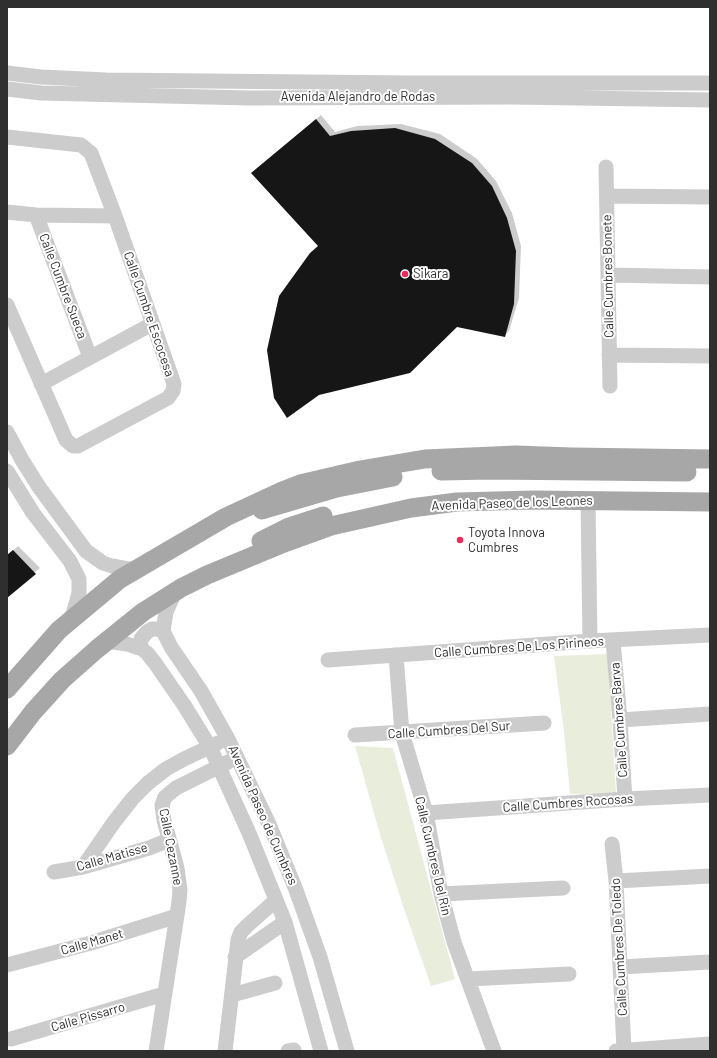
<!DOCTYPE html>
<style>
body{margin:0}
#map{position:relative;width:717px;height:1058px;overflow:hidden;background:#fff;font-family:Barlow,sans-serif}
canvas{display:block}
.frame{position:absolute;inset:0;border:8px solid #2f2f2f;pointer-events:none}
</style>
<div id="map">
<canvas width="717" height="1058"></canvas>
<div class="frame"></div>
</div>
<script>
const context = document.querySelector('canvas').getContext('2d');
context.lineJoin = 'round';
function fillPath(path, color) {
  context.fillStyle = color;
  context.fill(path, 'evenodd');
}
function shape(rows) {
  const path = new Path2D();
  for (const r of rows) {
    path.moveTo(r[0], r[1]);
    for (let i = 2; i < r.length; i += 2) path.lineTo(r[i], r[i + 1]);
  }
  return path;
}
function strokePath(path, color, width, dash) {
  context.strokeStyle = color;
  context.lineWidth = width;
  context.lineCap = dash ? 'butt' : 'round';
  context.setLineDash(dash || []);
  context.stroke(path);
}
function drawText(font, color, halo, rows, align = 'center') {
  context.font = font + ' Barlow,sans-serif';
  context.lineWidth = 4;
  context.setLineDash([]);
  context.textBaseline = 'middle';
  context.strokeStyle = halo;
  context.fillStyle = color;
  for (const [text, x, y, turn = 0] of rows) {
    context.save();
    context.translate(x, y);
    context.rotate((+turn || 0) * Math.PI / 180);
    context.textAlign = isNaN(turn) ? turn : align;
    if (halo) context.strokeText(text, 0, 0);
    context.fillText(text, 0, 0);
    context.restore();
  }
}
fillPath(shape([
 [608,654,616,794,570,794,564,731,554,656],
 [355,746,393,748,455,979,431,986,402,903,379,831]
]), '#e8eddc');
fillPath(shape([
 [321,115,335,132,357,126,401,124,440,134,477,159,496,181,512,213,521,246,519,298,509,331,504,336,456,326,319,246,257,169],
 [18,546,40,568,7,595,7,556]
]), '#0003');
fillPath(shape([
 [316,119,330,136,351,131,395,128,435,139,472,163,492,186,507,218,516,251,514,304,505,337,457,327,410,373,319,395,287,418,274,398,267,350,279,296,310,253,318,246,251,173],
 [13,550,36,574,7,598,7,555]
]), '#161616');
strokePath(shape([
 [7,73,41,77,106,80,411,83,710,83],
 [7,89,41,93,249,98,513,97,710,100],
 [7,137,81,145,91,153,115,216,174,384,173,391,168,398,78,446,73,446,66,440,7,305],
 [606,167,610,386],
 [607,196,710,197],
 [7,212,36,215,115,216],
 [36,215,90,357],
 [608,275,710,277],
 [609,355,710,356],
 [41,384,152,324],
 [7,432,22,460,39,487,86,551,103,563,112,566,134,570],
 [7,471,33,513,70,561,79,579,79,593,72,618],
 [588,501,590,641],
 [175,592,166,612,163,631,171,647,201,691,228,739,269,824,296,890,320,957,347,1051],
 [106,641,127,644,142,649,147,653,155,663,184,705,210,747,249,833,285,922,321,1051],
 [613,641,620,720,625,799],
 [142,649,140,643,141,639,147,632,152,629,157,629,163,631],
 [396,655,402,733,426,813,441,894,454,942,494,1051],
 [328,660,590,641,710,635],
 [620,720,710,714],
 [355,735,544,723],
 [426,813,625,799,710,795],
 [612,844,616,881,624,1050],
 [83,867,114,822,133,798,148,783,166,769,184,759,218,743],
 [54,872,83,867,149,848,169,840],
 [616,881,710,876],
 [441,894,563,888],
 [235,957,285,922],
 [7,965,91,943,177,916],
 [620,967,710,962],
 [468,979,569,974],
 [232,995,275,983],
 [11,1039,164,994],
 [156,1051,179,902,180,890,177,868,164,820,162,805,165,797,176,788,228,762],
 [225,1051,238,940,241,932,248,925,276,900],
 [288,1051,294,1050],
 [616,1051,710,1044]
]), '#ccc', 15);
strokePath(shape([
 [441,471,489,470,687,472],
 [262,510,337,488,393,477],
 [261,541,289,527,323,516],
 [7,689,59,630,120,579,226,517,282,491,300,484,360,470,425,459,516,455,572,457,710,459],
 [7,746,33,712,62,680,97,649,143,612,181,588,207,575,284,543,331,526,411,508,457,502,533,500,710,502]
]), '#a7a7a7', 19);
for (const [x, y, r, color] of [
 [405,274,4,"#ee2a5b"],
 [460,540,4,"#ee2a5b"]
]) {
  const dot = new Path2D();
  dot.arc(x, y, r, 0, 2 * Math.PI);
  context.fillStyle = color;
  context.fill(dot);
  strokePath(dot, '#fff', 1.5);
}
drawText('13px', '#2f2f2f', '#fff', [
 ["Avenida Alejandro de Rodas",358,97],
 ["Calle Cumbres Bonete",608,276,-91],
 ["Calle Cumbre Sueca",63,286,69],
 ["Calle Cumbre Escocesa",149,314,71],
 ["Avenida Paseo de los Leones",512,503,-2],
 ["Calle Cumbres De Los Pirineos",519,647,-4],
 ["Calle Cumbres Barva",619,720,-94],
 ["Calle Cumbres Del Sur",449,730,-4],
 ["Calle Cumbres Rocosas",568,803,-4],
 ["Avenida Paseo de Cumbres",263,815,66],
 ["Calle Cezanne",171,847,79],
 ["Calle Cumbres Del Rin",433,856,77],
 ["Calle Matisse",112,857,-16],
 ["Calle Manet",92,942,-16],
 ["Calle Cumbres De Toledo",619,947,-93],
 ["Calle Pissarro",88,1017,-16]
]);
drawText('13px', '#2f2f2f', '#fff', [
 ["Sikara",413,274],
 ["Toyota Innova",468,533],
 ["Cumbres",468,548]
], 'left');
</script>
